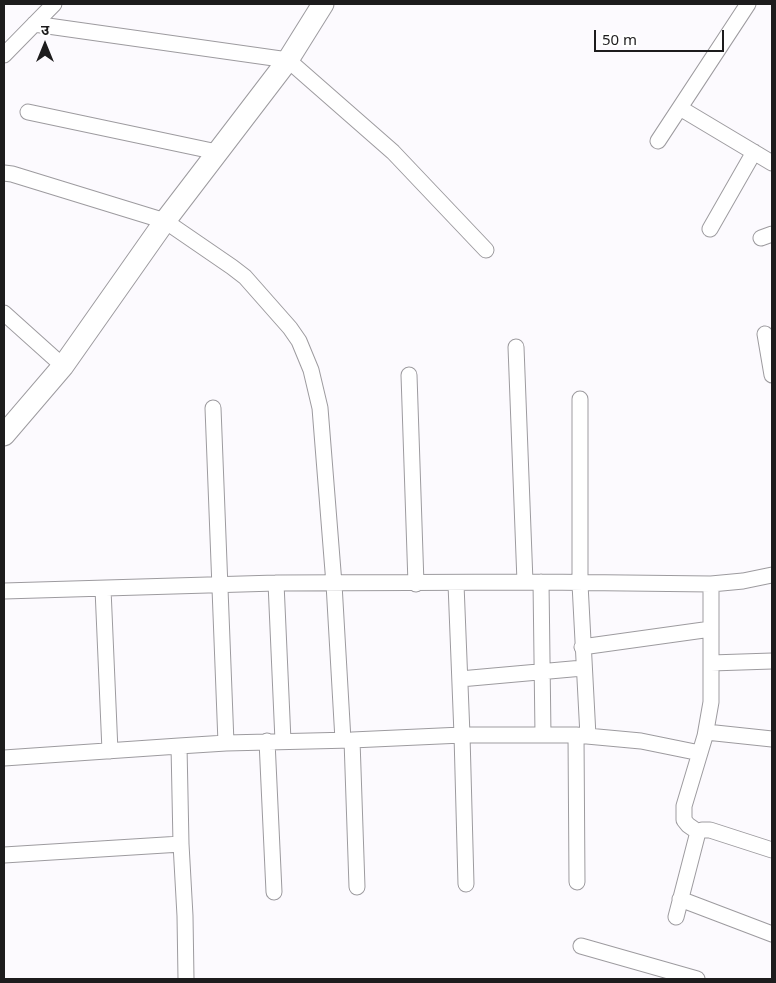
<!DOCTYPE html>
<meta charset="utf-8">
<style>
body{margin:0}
#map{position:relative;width:776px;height:983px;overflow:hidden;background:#fcfafe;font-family:"Noto Sans","Noto Sans Devanagari",sans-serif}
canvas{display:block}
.frame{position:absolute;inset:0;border:5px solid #1d1c1d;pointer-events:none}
.north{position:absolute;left:20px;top:20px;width:50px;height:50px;-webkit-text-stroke:4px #fff;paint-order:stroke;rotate:0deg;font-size:14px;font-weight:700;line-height:20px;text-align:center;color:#1d1c1d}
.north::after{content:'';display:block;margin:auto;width:18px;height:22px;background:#1d1c1d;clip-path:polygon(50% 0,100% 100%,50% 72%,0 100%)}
.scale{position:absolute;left:594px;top:30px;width:130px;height:22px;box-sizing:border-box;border:2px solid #1d1c1d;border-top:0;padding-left:6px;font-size:15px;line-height:18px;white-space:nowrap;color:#1d1c1d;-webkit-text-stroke:4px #fff;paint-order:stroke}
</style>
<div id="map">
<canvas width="776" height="983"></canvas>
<div class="frame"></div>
<div class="north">उ</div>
<div class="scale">50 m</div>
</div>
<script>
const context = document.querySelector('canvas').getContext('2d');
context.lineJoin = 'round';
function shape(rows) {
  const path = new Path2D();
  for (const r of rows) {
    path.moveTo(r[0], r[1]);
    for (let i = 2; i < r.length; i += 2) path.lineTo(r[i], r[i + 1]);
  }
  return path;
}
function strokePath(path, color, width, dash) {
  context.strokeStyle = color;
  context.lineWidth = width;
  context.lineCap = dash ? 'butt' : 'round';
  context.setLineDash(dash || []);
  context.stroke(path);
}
const street = shape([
 [34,24,288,60,393,152,486,250],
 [4,55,54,4],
 [680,108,772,163],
 [28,112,217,152],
 [658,141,748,4],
 [4,173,12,174,165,221,232,267,245,277,290,328,299,341,311,370,320,408,334,584,343,740],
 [710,229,754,152],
 [761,238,772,234],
 [4,313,63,366],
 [765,334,772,375],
 [516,347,525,582],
 [409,375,416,584],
 [580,399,580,584,588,736],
 [213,408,226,743],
 [541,582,543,735],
 [276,583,283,741],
 [456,584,462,735,466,884],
 [103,589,110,751],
 [4,591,276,583,541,582,711,584,743,581,772,575],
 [582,647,711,629],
 [711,663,772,661],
 [460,679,583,668],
 [706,732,772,739],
 [576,735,577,882],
 [352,740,357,887],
 [267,741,274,892],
 [179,746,226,743,352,740,462,735,576,735,641,741,700,753],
 [4,758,179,746,181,844,185,916,186,979],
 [698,832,688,825,684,820,684,806,705,736,711,702,711,584],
 [4,855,181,844],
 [680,899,772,934],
 [676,917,698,832,702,830,710,830,772,850],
 [581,946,697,979]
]);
const secondary = shape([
 [4,435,63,366,165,221,288,60,323,4]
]);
strokePath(street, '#9d9b9f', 17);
strokePath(secondary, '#9d9b9f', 23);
strokePath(street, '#fff', 15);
strokePath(secondary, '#fff', 21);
</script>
